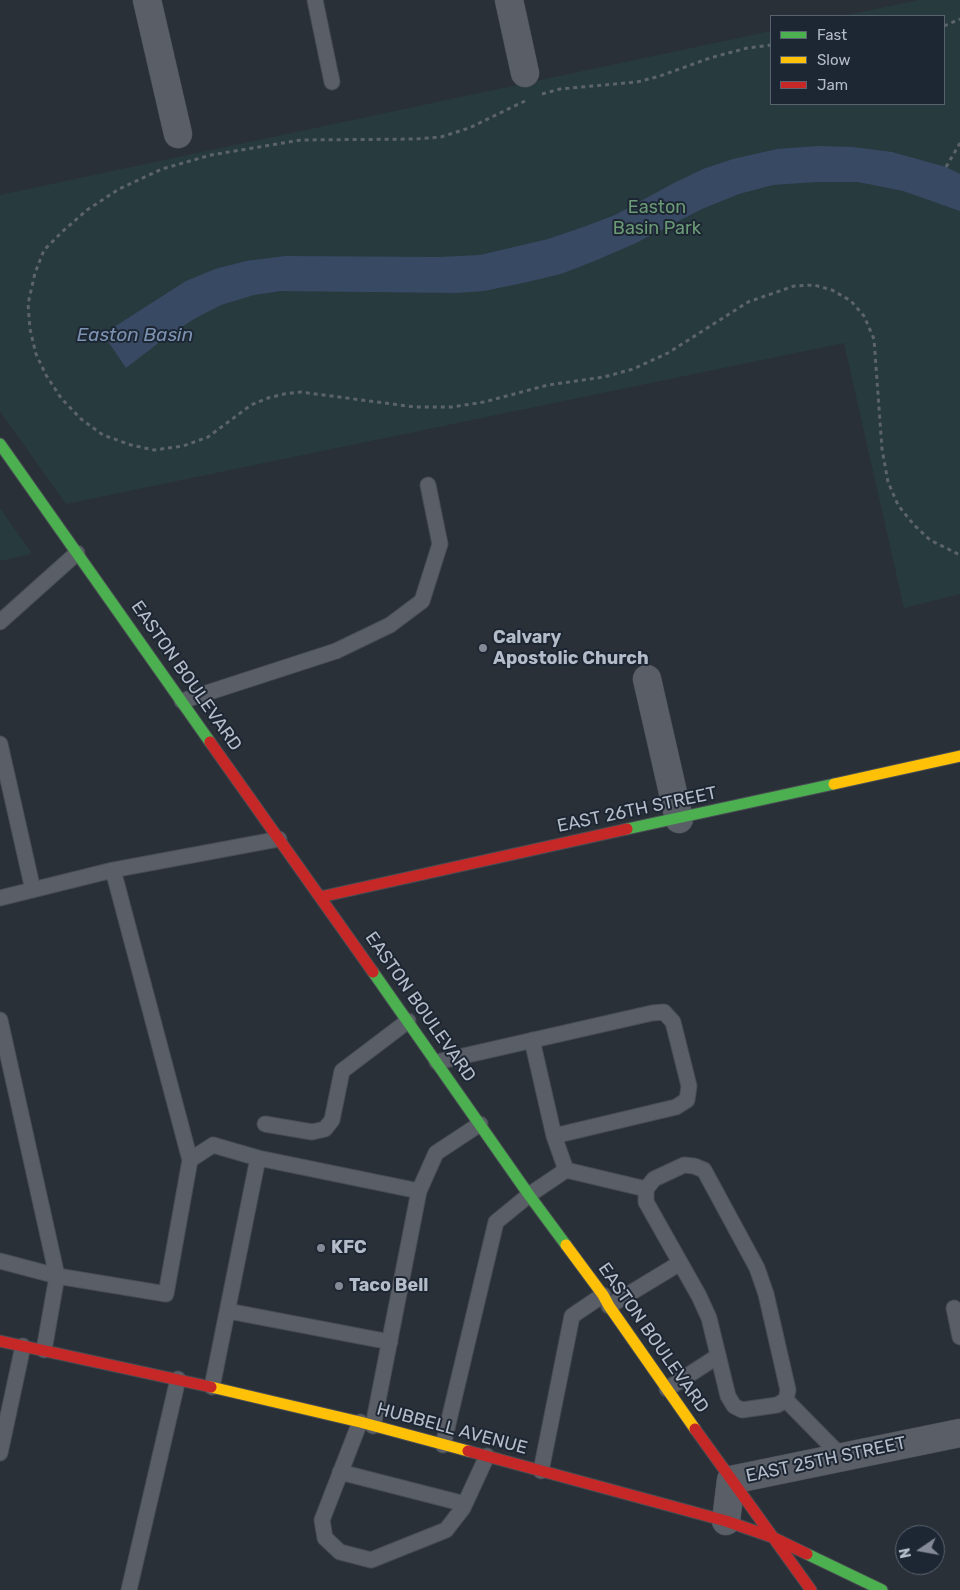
<!DOCTYPE html>
<style>
body{margin:0}
#map{position:relative;width:960px;height:1590px;overflow:hidden;background:#2a3038;font-family:Rubik,sans-serif}
canvas{display:block}
.legend{position:absolute;left:770px;top:15px;width:175px;height:90px;box-sizing:border-box;background:#1d2633;border:1px solid #59626f;margin:0;padding:6px 9px;list-style:none;font-size:15px;color:#b4bcc9}
.legend li{display:flex;align-items:center;gap:10px;height:25px}
.legend b{width:25px;border:1px solid #59626f}
.north{position:absolute;left:895px;top:1525px;width:50px;height:50px;box-sizing:border-box;background:#1d2633;border:1px solid #59626f;border-radius:50%;rotate:258deg;font-size:14px;font-weight:700;line-height:20px;text-align:center;color:#b4bcc9}
.north::after{content:'';display:block;margin:auto;width:18px;height:22px;background:#848b96;clip-path:polygon(50% 0,100% 100%,50% 72%,0 100%)}
</style>
<div id="map">
<canvas width="960" height="1590"></canvas>
<ul class="legend">
<li><b style="height:6px;background:#4caf50"></b>Fast</li>
<li><b style="height:6px;background:#ffc107"></b>Slow</li>
<li><b style="height:6px;background:#c62828"></b>Jam</li>
</ul>
<div class="north">N</div>
</div>
<script>
const context = document.querySelector('canvas').getContext('2d');
context.lineJoin = 'round';
function fillPath(path, color) {
  context.fillStyle = color;
  context.fill(path, 'evenodd');
}
function shape(rows) {
  const path = new Path2D();
  for (const r of rows) {
    path.moveTo(r[0], r[1]);
    for (let i = 2; i < r.length; i += 2) path.lineTo(r[i], r[i + 1]);
  }
  return path;
}
function strokePath(path, color, width, dash) {
  context.strokeStyle = color;
  context.lineWidth = width;
  context.lineCap = dash ? 'butt' : 'round';
  context.setLineDash(dash || []);
  context.stroke(path);
}
function drawText(font, color, halo, rows, align = 'center') {
  context.font = font + ' Rubik,sans-serif';
  context.lineWidth = 4;
  context.setLineDash([]);
  context.textBaseline = 'middle';
  context.strokeStyle = halo;
  context.fillStyle = color;
  for (const [text, x, y, turn = 0] of rows) {
    context.save();
    context.translate(x, y);
    context.rotate((+turn || 0) * Math.PI / 180);
    context.textAlign = isNaN(turn) ? turn : align;
    if (halo) context.strokeText(text, 0, 0);
    context.fillText(text, 0, 0);
    context.restore();
  }
}
fillPath(shape([
 [919,0,960,0,960,594,904,608,844,343,66,504,0,411,0,195,771,31,771,104,944,104,944,16,842,16],
 [0,508,32,554,0,561]
]), '#273a3e');
fillPath(shape([
 [818,146,853,147,892,152,946,167,960,174,960,211,903,191,858,182,816,182,773,185,739,194,702,209,636,243,597,260,561,274,523,283,484,291,456,293,281,291,254,295,221,305,194,319,165,338,126,368,103,334,186,281,215,269,246,261,285,256,438,257,480,255,548,239,586,226,615,215,672,184,703,169,733,159,777,149]
]), '#384963');
const lane = shape([
 [315,0,332,82],
 [0,622,77,553],
 [182,701,336,651,390,625,422,601,440,544,428,485],
 [0,744,33,890],
 [113,870,190,1160],
 [0,898,113,870,279,839],
 [0,1020,57,1276,44,1350],
 [437,1062,652,1013,664,1012,673,1022,689,1086,687,1100,676,1107,554,1136,532,1040],
 [265,1124,312,1132,325,1129,332,1120,342,1071,408,1021],
 [684,1165,694,1166,704,1170,757,1268,766,1294,788,1390,786,1400,777,1405,742,1410,734,1406,728,1396,709,1318,699,1296,646,1202,646,1189,654,1179,684,1165],
 [566,1170,646,1189],
 [419,1191,436,1153,480,1124],
 [0,1261,57,1276,166,1294,190,1160,213,1145,258,1158],
 [609,1306,680,1263],
 [954,1308,960,1337],
 [228,1311,390,1342],
 [212,1387,258,1158,419,1191,373,1426],
 [667,1389,718,1356],
 [786,1400,842,1457],
 [360,1422,322,1520,325,1538,340,1552,371,1560,446,1530,463,1508,487,1456],
 [443,1445,496,1222,529,1195,566,1170,554,1136],
 [0,1453,23,1346],
 [541,1471,572,1316,603,1295],
 [340,1472,465,1504],
 [129,1590,178,1379]
]);
const street = shape([
 [147,0,178,134],
 [509,0,525,73],
 [647,679,679,819],
 [726,1521,731,1480,960,1433]
]);
const fast = shape([
 [0,444,210,742],
 [627,829,834,784],
 [373,972,529,1195,566,1245],
 [807,1554,882,1590]
]);
const slow = shape([
 [834,784,960,756],
 [566,1245,603,1295,609,1306,695,1429],
 [211,1387,360,1422,468,1451]
]);
const jam = shape([
 [210,742,373,972],
 [320,897,627,829],
 [0,1341,211,1387],
 [695,1429,811,1590],
 [468,1451,726,1521,772,1537,807,1554]
]);
strokePath(lane, '#484c53', 17);
strokePath(street, '#484c53', 29);
strokePath(fast, '#484c53', 13);
strokePath(slow, '#484c53', 13);
strokePath(jam, '#484c53', 13);
strokePath(shape([
 [944,26,960,19],
 [542,94,560,89,637,82,660,76,710,58,747,48,771,45],
 [525,101,469,128,441,137,416,139,301,140,211,155,162,169,119,189,87,210,63,231,44,250,35,273,28,304,30,329,36,354,46,375,61,398,81,419,103,435,131,445,154,450,183,446,208,437,251,405,268,398,284,394,301,392,415,407,452,407,484,402,548,385,604,377,633,369,668,353,748,302,794,286,814,285,832,290,851,301,864,316,874,339,882,449,888,482,898,505,914,525,930,540,960,555],
 [946,167,960,143]
]), '#5d636a', 3, [4, 4]);
strokePath(lane, '#5a5e66', 15);
strokePath(street, '#5a5e66', 28);
strokePath(fast, '#4caf50', 11);
strokePath(slow, '#ffc107', 11);
strokePath(jam, '#c62828', 11);
for (const [x, y, r, color] of [
 [483,648,5,"#848b96"],
 [321,1248,5,"#848b96"],
 [339,1286,5,"#848b96"]
]) {
  const dot = new Path2D();
  dot.arc(x, y, r, 0, 2 * Math.PI);
  context.fillStyle = color;
  context.fill(dot);
  strokePath(dot, '#1d2633', 2);
}
drawText('18px', '#6b9a76', '#1d2633', [
 ["Easton",657,208],
 ["Basin Park",657,229]
]);
drawText('bold 18px', '#b4bcc9', '#1d2633', [
 ["Calvary",493,638],
 ["Apostolic Church",493,659],
 ["KFC",331,1248],
 ["Taco Bell",349,1286]
], 'left');
drawText('18px', '#b4bcc9', '#1d2633', [
 ["EASTON BOULEVARD",186,676,55],
 ["EAST 26TH STREET",637,810,-12],
 ["EASTON BOULEVARD",420,1007,55],
 ["EASTON BOULEVARD",653,1338,55],
 ["HUBBELL AVENUE",452,1429,15],
 ["EAST 25TH STREET",826,1460,-12]
]);
drawText('italic 19px', '#7c92b1', '#1d2633', [
 ["Easton Basin",135,336]
]);
</script>
